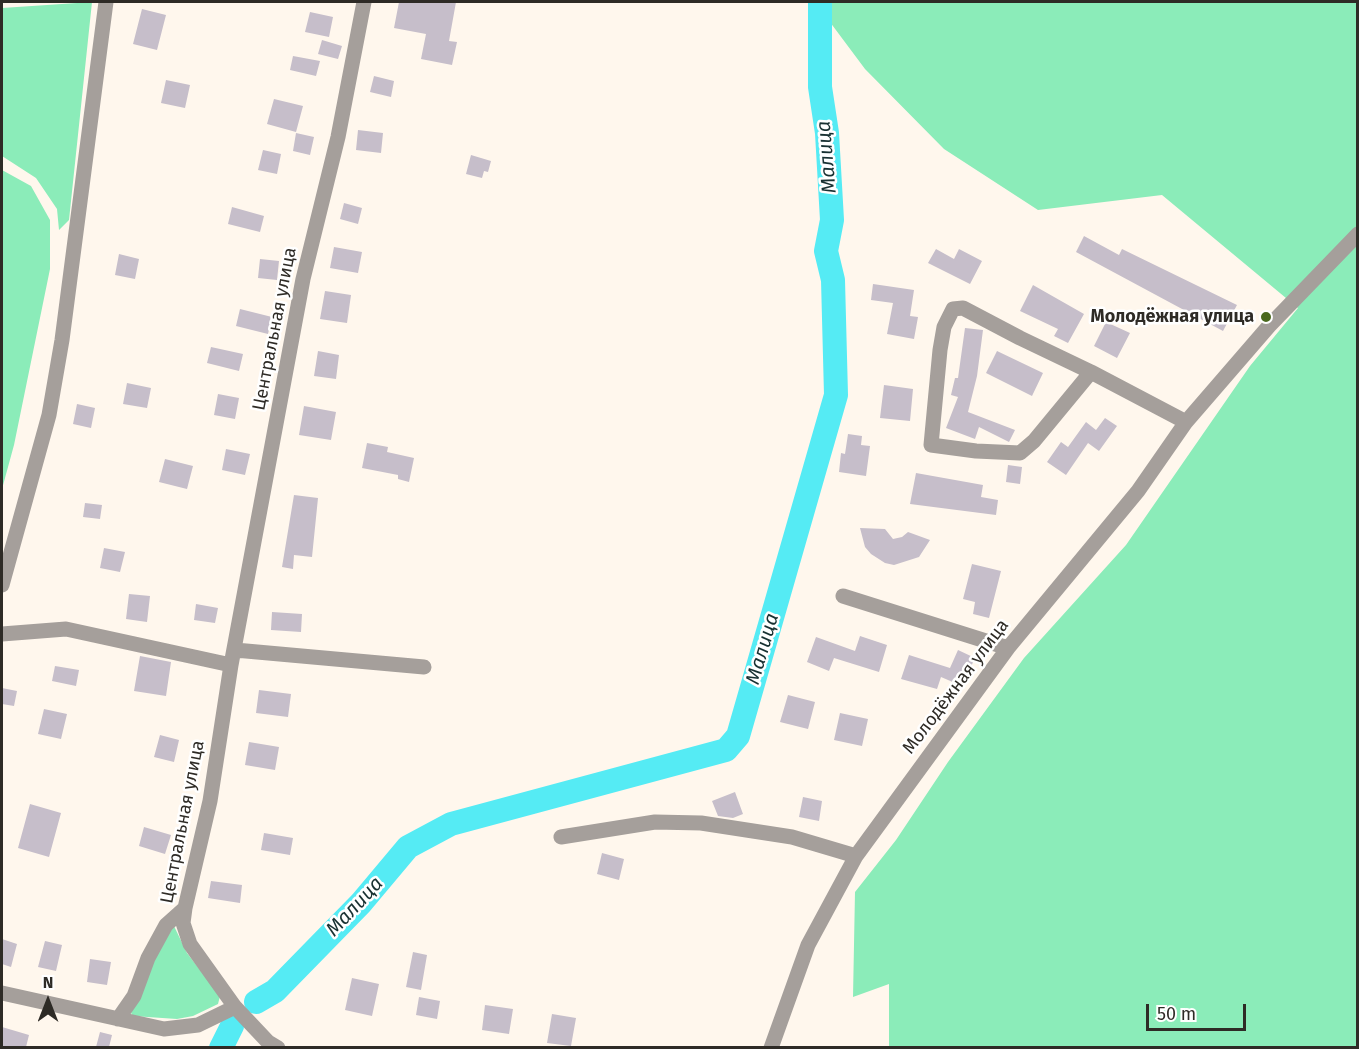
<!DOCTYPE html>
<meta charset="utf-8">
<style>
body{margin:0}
#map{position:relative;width:1359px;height:1049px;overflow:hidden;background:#fff7ed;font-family:"Fira Sans",sans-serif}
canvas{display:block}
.frame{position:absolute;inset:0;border:3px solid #2e2b26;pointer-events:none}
.north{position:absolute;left:18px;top:971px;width:60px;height:60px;-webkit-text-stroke:4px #fff;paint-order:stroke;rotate:0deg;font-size:16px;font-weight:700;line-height:24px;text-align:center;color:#2e2b26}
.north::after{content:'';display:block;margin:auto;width:21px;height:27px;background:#2e2b26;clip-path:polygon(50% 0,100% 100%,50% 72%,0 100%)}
.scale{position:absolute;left:1146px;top:1004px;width:100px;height:27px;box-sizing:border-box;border:3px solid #2e2b26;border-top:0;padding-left:8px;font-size:18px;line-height:21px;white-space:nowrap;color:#2e2b26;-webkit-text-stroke:4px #fff;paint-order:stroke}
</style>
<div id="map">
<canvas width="1359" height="1049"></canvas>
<div class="frame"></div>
<div class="north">N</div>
<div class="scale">50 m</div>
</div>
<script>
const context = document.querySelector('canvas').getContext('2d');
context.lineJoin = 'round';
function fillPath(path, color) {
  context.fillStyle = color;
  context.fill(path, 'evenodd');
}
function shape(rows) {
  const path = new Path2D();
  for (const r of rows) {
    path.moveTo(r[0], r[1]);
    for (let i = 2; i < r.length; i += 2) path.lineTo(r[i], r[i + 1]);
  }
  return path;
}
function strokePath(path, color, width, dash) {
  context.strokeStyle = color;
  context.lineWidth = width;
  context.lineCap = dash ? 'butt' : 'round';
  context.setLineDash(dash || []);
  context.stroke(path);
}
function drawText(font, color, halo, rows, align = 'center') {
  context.font = font + ' "Fira Sans",sans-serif';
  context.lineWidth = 5;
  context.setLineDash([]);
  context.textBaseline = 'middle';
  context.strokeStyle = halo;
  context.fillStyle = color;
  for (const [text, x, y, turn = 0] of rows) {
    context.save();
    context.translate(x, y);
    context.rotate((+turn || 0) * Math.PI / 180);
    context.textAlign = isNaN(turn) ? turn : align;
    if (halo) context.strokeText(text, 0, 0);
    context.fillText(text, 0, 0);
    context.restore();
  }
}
fillPath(shape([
 [92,2,69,220,59,230,57,209,36,178,2,156,2,8],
 [815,2,1357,2,1357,1047,889,1047,889,984,853,997,855,892,896,840,948,762,1024,658,1126,545,1250,366,1298,308,1162,195,1038,210,944,149,865,69],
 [2,170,31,186,50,220,50,269,14,445,2,489],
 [173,924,187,953,220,996,218,1004,193,1016,177,1019,133,1016,131,1013,158,949]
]), '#8becb9');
strokePath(shape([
 [256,1002,275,991,361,903,408,847,451,824,726,750,738,736,836,395,833,280,826,251,832,220,827,133,820,87,820,2],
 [221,1048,232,1026]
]), '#55ebf4', 24);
fillPath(shape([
 [399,2,456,2,449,41,457,42,452,65,421,59,426,34,394,28],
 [142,9,166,15,157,50,133,44],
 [310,12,333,17,329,37,305,32],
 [322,40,342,46,338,59,318,54],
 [293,56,320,61,316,76,290,70],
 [374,76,394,81,391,97,370,92],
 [166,80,190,85,185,108,161,103],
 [274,99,303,106,296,132,267,124],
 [358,130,383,133,381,153,356,150],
 [296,133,314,137,310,155,293,151],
 [263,150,281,154,277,174,258,170],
 [471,155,491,161,488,172,484,171,482,178,466,174],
 [344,203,362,208,358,224,340,219],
 [232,207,264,216,260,232,228,224],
 [1084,236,1119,255,1122,249,1237,305,1223,331,1076,252],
 [334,247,362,252,358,273,330,268],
 [936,249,954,259,959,249,982,261,970,284,928,263],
 [119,254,139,259,135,279,115,275],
 [260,259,279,261,277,280,258,278],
 [873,284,914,290,910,316,918,317,914,339,887,334,893,303,871,300],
 [1033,285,1084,314,1068,343,1054,336,1058,329,1020,311],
 [325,291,351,295,347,323,320,319],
 [240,309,272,317,268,334,236,326],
 [1106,322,1130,333,1117,358,1094,346],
 [965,328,983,330,977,376,968,412,1015,430,1009,442,979,427,975,439,946,428,958,397,951,395,955,378,958,378],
 [211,347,243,354,239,371,207,363],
 [318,351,339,355,336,379,314,376],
 [997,351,1043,373,1032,396,986,373],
 [127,383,151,388,147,408,123,404],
 [884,385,913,389,910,421,880,418],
 [218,394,239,398,235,419,214,415],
 [77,404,95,408,91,428,73,424],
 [304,406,336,412,331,440,299,435],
 [1105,418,1117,426,1099,451,1088,443,1066,475,1047,462,1061,442,1068,447,1086,422,1096,430],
 [848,434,862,436,861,445,870,446,866,476,839,472,841,453,845,454],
 [367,443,388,447,387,452,414,458,409,482,398,479,398,475,362,468],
 [226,449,250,454,245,475,222,470],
 [165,459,193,466,187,489,159,482],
 [1008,465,1022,467,1020,484,1006,482],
 [916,473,983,485,981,497,998,500,996,515,910,504],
 [294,495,318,498,312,557,294,555,293,569,282,567],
 [85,503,102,505,100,519,83,517],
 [860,528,885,529,893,539,902,537,908,532,930,540,919,557,894,565,885,563,871,554,865,547],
 [104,548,125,552,120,572,100,568],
 [972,564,1001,571,989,618,973,614,975,602,963,599],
 [129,594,150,596,147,622,126,619],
 [196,604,218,608,215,623,194,620],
 [272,612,302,614,301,632,271,630],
 [860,636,887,645,879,672,834,658,829,671,807,662,816,637,855,651],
 [958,650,975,658,962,686,941,677,937,689,901,679,909,655,950,668],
 [140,656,171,662,166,696,134,691],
 [55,666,79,670,76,686,52,681],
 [2,688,17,691,14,706,2,704],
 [259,690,291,694,288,717,256,713],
 [788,695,815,702,808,729,780,722],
 [44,709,67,714,61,739,38,734],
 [840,713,868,719,862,746,834,740],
 [160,735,179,740,174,762,154,757],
 [249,742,279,747,275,770,245,765],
 [735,792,743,814,733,818,718,816,712,801],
 [803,797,822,801,819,821,799,817],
 [30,804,61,813,49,857,18,848],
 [144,827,171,835,165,854,139,846],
 [264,833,293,838,290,855,261,850],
 [602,853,624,859,619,880,597,874],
 [211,881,242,885,240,903,208,898],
 [2,939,17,944,11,967,2,964],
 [45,941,62,945,56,971,38,967],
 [413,952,427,955,421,990,406,987],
 [90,959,111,962,107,985,87,982],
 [352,978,379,984,372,1016,345,1010],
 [419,997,440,1001,437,1019,416,1015],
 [485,1005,513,1009,509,1034,482,1030],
 [552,1014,576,1018,571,1046,547,1043],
 [2,1027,29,1035,26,1047,2,1047],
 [100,1032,112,1035,109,1047,96,1047]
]), '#c6beca');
strokePath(shape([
 [1091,372,1034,441,1020,453,976,451,931,445,940,350,944,327,953,309,963,308,1020,338,1091,372,1186,422],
 [2,585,49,415,62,340,106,2],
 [843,596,1008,648],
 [2,634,66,629,231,665],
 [235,650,424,667],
 [561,837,655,822,701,823,792,837,856,856],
 [2,993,164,1029,198,1025,235,1007,268,1042,278,1048],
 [235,1007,190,944,183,923,185,908,210,801,231,665,303,279,338,137,364,2],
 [118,1019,134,996,148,958,166,925,185,908],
 [771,1048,808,945,856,856,1008,648,1138,491,1186,422,1269,326,1358,234]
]), '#a59f9b', 15);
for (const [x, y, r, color] of [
 [1266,317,6,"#4a691e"]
]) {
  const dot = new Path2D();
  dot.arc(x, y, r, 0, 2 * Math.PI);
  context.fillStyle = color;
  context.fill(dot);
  strokePath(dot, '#fff', 2);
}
drawText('bold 18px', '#2e2b26', '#fff', [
 ["Молодёжная улица",1254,317]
], 'right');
drawText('18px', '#2e2b26', '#fff', [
 ["Центральная улица",275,329,-79],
 ["Молодёжная улица",956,687,-53],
 ["Центральная улица",183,822,-79]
]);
drawText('italic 20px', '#183132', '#fff', [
 ["Малица",827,157,-95],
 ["Малица",763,649,-74],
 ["Малица",355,907,-47]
]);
</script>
